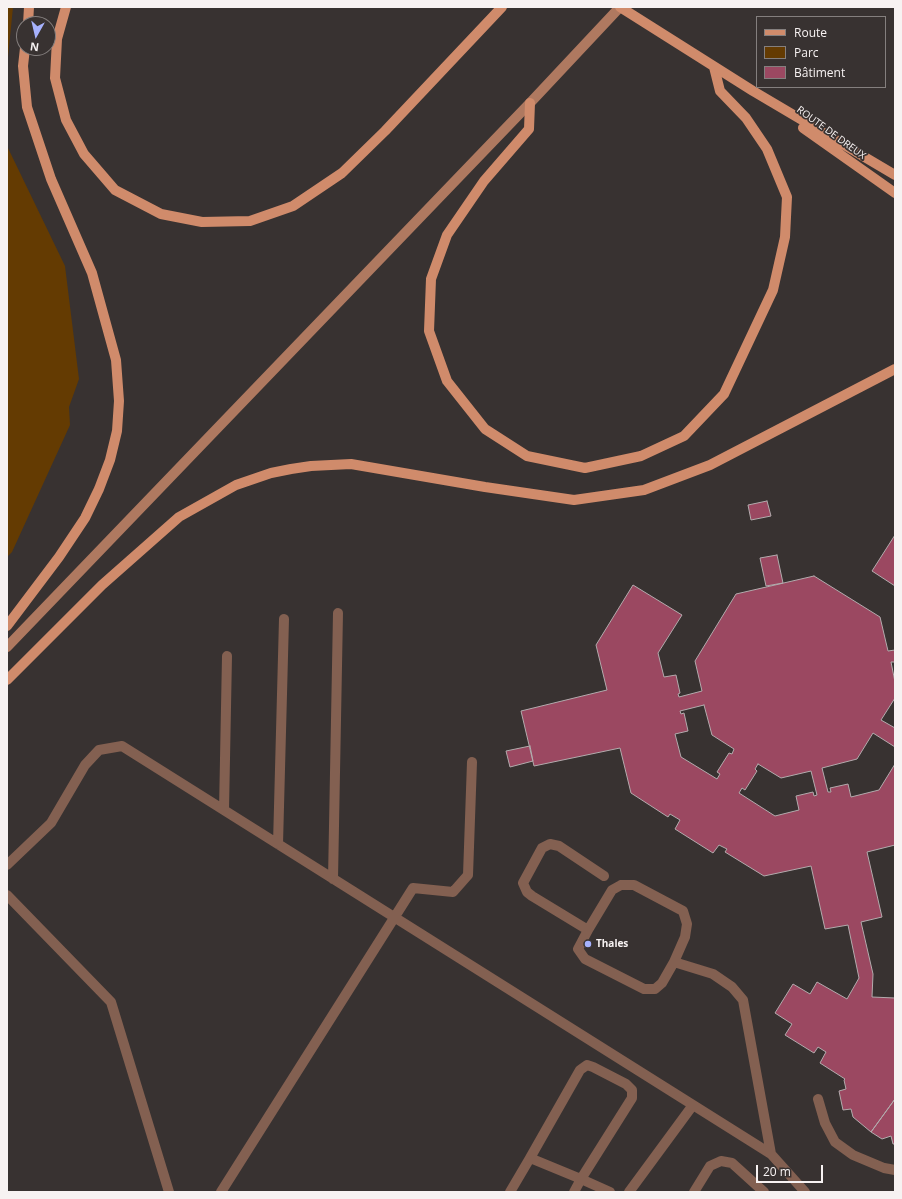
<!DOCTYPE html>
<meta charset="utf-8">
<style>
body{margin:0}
#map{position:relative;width:902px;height:1199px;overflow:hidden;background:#383231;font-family:"Open Sans",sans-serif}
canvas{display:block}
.frame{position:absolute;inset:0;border:8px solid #f7f2f2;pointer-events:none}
.legend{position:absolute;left:756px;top:16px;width:130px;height:72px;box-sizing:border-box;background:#383231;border:1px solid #847f7e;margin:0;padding:5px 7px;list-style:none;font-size:12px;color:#f7f2f2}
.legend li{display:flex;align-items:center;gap:8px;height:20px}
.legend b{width:20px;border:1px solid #847f7e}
.north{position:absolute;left:16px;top:16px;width:40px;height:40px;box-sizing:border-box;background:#383231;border:1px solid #847f7e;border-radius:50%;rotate:188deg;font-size:11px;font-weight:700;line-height:16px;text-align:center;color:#f7f2f2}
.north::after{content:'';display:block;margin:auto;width:14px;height:18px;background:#a6b1fc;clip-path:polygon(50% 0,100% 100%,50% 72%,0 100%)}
.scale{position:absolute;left:756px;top:1165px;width:67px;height:18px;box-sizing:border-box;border:2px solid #f7f2f2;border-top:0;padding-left:5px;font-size:12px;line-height:14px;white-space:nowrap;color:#f7f2f2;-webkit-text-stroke:3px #383231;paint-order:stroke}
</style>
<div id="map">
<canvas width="902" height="1199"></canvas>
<div class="frame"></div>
<ul class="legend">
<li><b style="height:5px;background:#d08b6b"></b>Route</li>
<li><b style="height:11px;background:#643b02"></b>Parc</li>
<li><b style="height:11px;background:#9b4861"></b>Bâtiment</li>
</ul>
<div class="north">N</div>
<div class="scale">20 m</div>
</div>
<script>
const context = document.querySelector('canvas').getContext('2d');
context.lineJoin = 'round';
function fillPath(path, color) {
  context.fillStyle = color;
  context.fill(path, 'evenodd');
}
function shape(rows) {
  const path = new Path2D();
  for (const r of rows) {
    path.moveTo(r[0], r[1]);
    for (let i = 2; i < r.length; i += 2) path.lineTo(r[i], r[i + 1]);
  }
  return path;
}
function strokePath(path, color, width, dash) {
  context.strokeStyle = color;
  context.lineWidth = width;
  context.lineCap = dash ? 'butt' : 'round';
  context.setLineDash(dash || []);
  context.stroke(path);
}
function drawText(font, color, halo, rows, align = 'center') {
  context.font = font + ' "Open Sans",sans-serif';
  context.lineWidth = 3.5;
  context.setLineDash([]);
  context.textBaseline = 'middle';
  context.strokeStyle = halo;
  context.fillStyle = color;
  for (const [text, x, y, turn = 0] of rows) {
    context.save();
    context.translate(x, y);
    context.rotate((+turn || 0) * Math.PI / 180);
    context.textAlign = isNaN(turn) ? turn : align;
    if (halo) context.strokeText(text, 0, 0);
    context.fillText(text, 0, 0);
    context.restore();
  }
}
fillPath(shape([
 [7,7,13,7,7,67],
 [7,146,65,266,79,379,69,407,70,425,12,552,7,557]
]), '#643b02');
const building = shape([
 [767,501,771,516,751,520,748,505,767,501],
 [895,535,895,586,872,571,895,535],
 [777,555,783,583,766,586,760,558,777,555],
 [814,576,880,617,888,651,895,650,895,662,891,662,895,682,895,698,881,720,895,728,895,747,873,733,857,759,822,768,828,792,831,792,830,788,848,784,851,797,879,790,895,764,895,845,867,852,882,917,861,922,873,974,872,997,895,998,895,1099,871,1132,853,1117,851,1109,843,1110,839,1091,846,1089,844,1080,845,1079,820,1063,826,1052,818,1047,814,1053,785,1035,792,1024,775,1013,793,984,810,994,817,982,847,999,859,978,848,925,825,929,811,866,764,876,725,852,727,849,719,845,713,853,675,829,680,820,670,814,668,817,631,793,620,748,534,766,521,711,607,690,596,645,633,585,682,615,658,653,664,677,676,675,680,693,678,694,679,697,702,691,695,661,736,594,814,576],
 [704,705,712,735,734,749,732,754,729,753,717,772,720,774,717,779,681,757,675,734,688,731,684,713,681,714,680,711,704,705],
 [758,764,781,778,811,771,817,795,814,796,813,792,796,796,799,810,775,816,739,793,742,788,745,790,757,771,755,769,758,764],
 [530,746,533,761,510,767,506,751,530,746],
 [895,1099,895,1144,893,1144,891,1136,882,1139,871,1132,895,1099]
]);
fillPath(building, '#9b4861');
strokePath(building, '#b3abad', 1);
strokePath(shape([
 [224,810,227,656],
 [278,844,284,619],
 [7,865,51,823,85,765,99,750,122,746,771,1154],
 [333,879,338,613],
 [621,885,634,885,683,911,687,924,685,937,674,962,662,983,655,989,644,989,585,959,578,949,588,930,612,890,621,885],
 [7,895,111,1002,169,1192],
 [588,930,532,896,527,892,523,883,542,848,550,844,559,846,604,876],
 [674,962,713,974,732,987,743,1000,771,1154,805,1192],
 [818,1099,825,1123,835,1142,853,1155,884,1168,895,1170],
 [221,1192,413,888,453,892,468,875,472,762],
 [510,1192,530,1158],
 [574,1192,581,1179,632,1098,632,1090,626,1084,593,1067,587,1065,580,1070,530,1158,581,1179,610,1192],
 [629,1192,693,1105],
 [694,1192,710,1166,721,1161,732,1163,764,1192]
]), '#836051', 10);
strokePath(shape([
 [7,647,530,103,620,7]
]), '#af7960', 10);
strokePath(shape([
 [66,7,57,39,55,78,66,120,84,154,115,190,161,214,202,222,250,221,293,206,342,173,385,131,502,7],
 [620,7,753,91,895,175],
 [28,24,29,7],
 [530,103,529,129,484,181,447,235,431,279,429,331,447,381,485,429,527,456,585,468,641,456,684,436,724,394,773,290,785,237,787,197,767,149,746,118,720,91,714,67],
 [803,128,895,193],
 [7,626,59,557,85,518,99,489,110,460,117,431,119,401,116,360,92,273,51,179,27,107,23,66,25,48],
 [7,680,102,585,179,517,236,485,271,473,291,469,311,466,351,464,485,487,574,500,644,490,710,465,895,369]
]), '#d08b6b', 10);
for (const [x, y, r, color] of [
 [588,944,4,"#a6b1fc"]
]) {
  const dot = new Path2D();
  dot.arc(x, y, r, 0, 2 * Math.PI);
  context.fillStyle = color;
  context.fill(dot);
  strokePath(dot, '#383231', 1.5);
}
drawText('10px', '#f7f2f2', '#383231', [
 ["ROUTE DE DREUX",831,133,36]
]);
drawText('bold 10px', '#f7f2f2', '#383231', [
 ["Thales",596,944]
], 'left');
</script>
